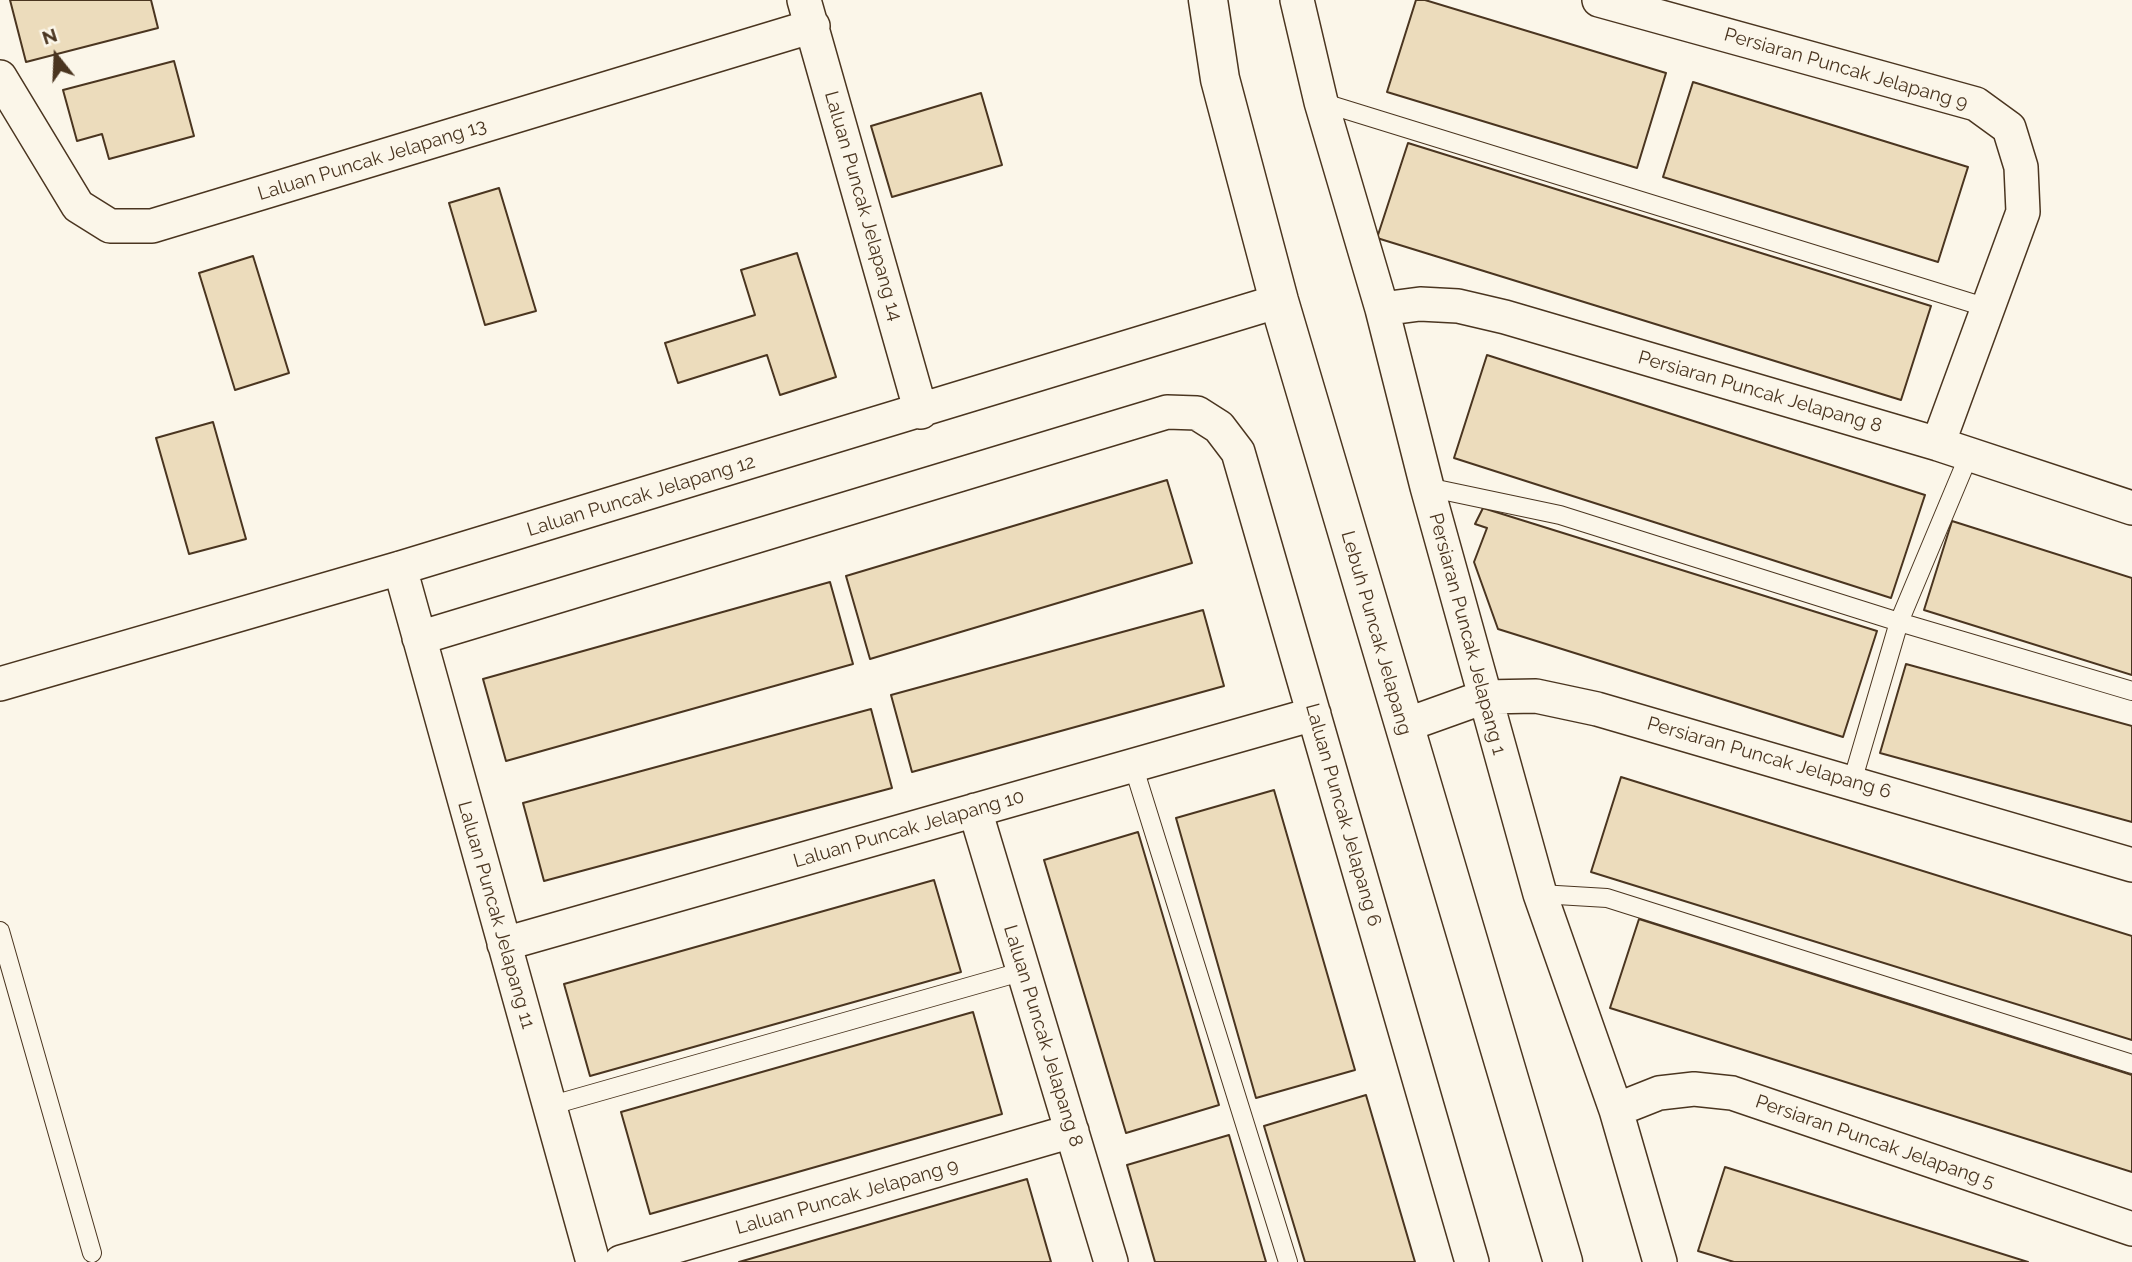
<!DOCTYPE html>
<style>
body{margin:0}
#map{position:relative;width:2132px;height:1262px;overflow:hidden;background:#fbf6e9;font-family:Raleway,sans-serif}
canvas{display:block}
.north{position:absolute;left:21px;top:21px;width:70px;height:70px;-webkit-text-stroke:5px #fbf6e9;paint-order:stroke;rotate:342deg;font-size:19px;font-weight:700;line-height:28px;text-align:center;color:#4a3520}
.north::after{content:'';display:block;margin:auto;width:24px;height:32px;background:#4a3520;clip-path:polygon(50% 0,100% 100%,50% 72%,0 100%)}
</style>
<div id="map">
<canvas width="2132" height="1262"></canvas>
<div class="north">N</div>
</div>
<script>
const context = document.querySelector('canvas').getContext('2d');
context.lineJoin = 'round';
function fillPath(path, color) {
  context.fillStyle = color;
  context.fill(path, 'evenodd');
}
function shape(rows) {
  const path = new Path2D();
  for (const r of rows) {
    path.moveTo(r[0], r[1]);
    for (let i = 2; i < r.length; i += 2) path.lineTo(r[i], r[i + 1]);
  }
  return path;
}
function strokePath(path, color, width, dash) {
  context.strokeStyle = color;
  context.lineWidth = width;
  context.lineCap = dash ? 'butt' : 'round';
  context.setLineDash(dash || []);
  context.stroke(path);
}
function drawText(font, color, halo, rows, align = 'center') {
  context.font = font + ' Raleway,sans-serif';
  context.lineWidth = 5;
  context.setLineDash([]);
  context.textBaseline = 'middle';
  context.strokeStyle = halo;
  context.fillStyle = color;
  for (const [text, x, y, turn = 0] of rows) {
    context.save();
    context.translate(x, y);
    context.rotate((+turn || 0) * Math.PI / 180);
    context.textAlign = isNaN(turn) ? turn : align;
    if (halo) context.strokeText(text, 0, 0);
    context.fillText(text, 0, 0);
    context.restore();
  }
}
const building = shape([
 [10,0,151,0,158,28,26,62,10,0],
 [1416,0,1425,0,1666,73,1637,168,1387,92,1416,0],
 [174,61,194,136,109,159,102,134,77,141,63,90,174,61],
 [1693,82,1968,167,1938,262,1663,177,1693,82],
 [981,93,1002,165,892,197,871,126,981,93],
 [1408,143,1931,306,1901,400,1377,238,1408,143],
 [499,188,536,311,485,325,449,203,499,188],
 [797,253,836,377,780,395,767,355,678,383,665,343,755,315,741,270,797,253],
 [253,256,289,373,235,390,199,273,253,256],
 [1487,355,1925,495,1891,598,1454,458,1487,355],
 [213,422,246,539,189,554,156,438,213,422],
 [1167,480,1192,563,870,659,846,576,1167,480],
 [1483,508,1877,631,1843,737,1498,629,1474,562,1487,528,1475,524,1483,508],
 [1952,521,2132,578,2132,675,1924,610,1952,521],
 [830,582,853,664,506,761,483,679,830,582],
 [1203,610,1224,686,912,772,891,695,1203,610],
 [1906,664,2132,726,2132,822,1880,753,1906,664],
 [871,709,892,788,544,881,523,803,871,709],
 [1621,777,2132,936,2132,1040,1591,872,1621,777],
 [1274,790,1355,1070,1256,1098,1176,818,1274,790],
 [1138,832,1219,1105,1126,1133,1044,860,1138,832],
 [934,880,961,972,590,1076,564,984,934,880],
 [1639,919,2132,1075,2132,1172,1610,1008,1639,919],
 [973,1012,1002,1114,650,1214,621,1112,973,1012],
 [1366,1095,1415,1262,1305,1262,1264,1126,1366,1095],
 [1229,1135,1266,1262,1155,1262,1127,1165,1229,1135],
 [1725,1167,2028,1262,1734,1262,1698,1251,1725,1167],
 [1027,1179,1051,1262,739,1262,1027,1179]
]);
fillPath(building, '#ecdcbc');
strokePath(building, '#4a3520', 2);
const service = shape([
 [1321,102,1988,308],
 [1427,487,1560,515,1899,622,2132,691],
 [1133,765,1288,1262],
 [1852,782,1899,622,1969,455],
 [1540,894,1607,898,2132,1064],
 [0,931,92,1253],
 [549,1106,1024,971]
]);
const minor = shape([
 [804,0,921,412],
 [1297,0,1321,102,1382,309,1427,487,1540,894,1616,1110,1660,1262],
 [1599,0,1976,104,2009,128,2021,167,2023,212,1938,444],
 [0,77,78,206,110,226,152,226,813,26],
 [1382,309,1420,304,1458,306,1505,317,1938,444,2132,508],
 [400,568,593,1262],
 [419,638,1167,412,1197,413,1219,427,1238,452,1472,1262],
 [0,684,400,568,1279,301],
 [1403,726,1484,697,1536,696,1597,709,2132,865],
 [975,810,1111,1262],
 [504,944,1314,714],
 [1616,1110,1659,1093,1694,1089,1732,1093,2132,1229],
 [621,1262,1072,1131]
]);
const tertiary = shape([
 [1208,0,1220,79,1279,301,1563,1262]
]);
strokePath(service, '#4a3520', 20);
strokePath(minor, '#4a3520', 36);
strokePath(tertiary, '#4a3520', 41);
strokePath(service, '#fbf6e9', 18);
strokePath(minor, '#fbf6e9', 33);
strokePath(tertiary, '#fbf6e9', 38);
drawText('19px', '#4a3520', '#fbf6e9', [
 ["Persiaran Puncak Jelapang 9",1846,69,16],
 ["Laluan Puncak Jelapang 13",372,160,-17],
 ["Laluan Puncak Jelapang 14",863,206,74],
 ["Persiaran Puncak Jelapang 8",1760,392,16],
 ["Laluan Puncak Jelapang 12",641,496,-17],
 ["Lebuh Puncak Jelapang",1376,633,74],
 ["Persiaran Puncak Jelapang 1",1467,634,75],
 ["Persiaran Puncak Jelapang 6",1769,758,16],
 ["Laluan Puncak Jelapang 6",1343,815,74],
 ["Laluan Puncak Jelapang 10",909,829,-16],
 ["Laluan Puncak Jelapang 11",496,915,74],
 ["Laluan Puncak Jelapang 8",1043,1036,73],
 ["Persiaran Puncak Jelapang 5",1875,1142,19],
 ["Laluan Puncak Jelapang 9",847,1197,-16]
]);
</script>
